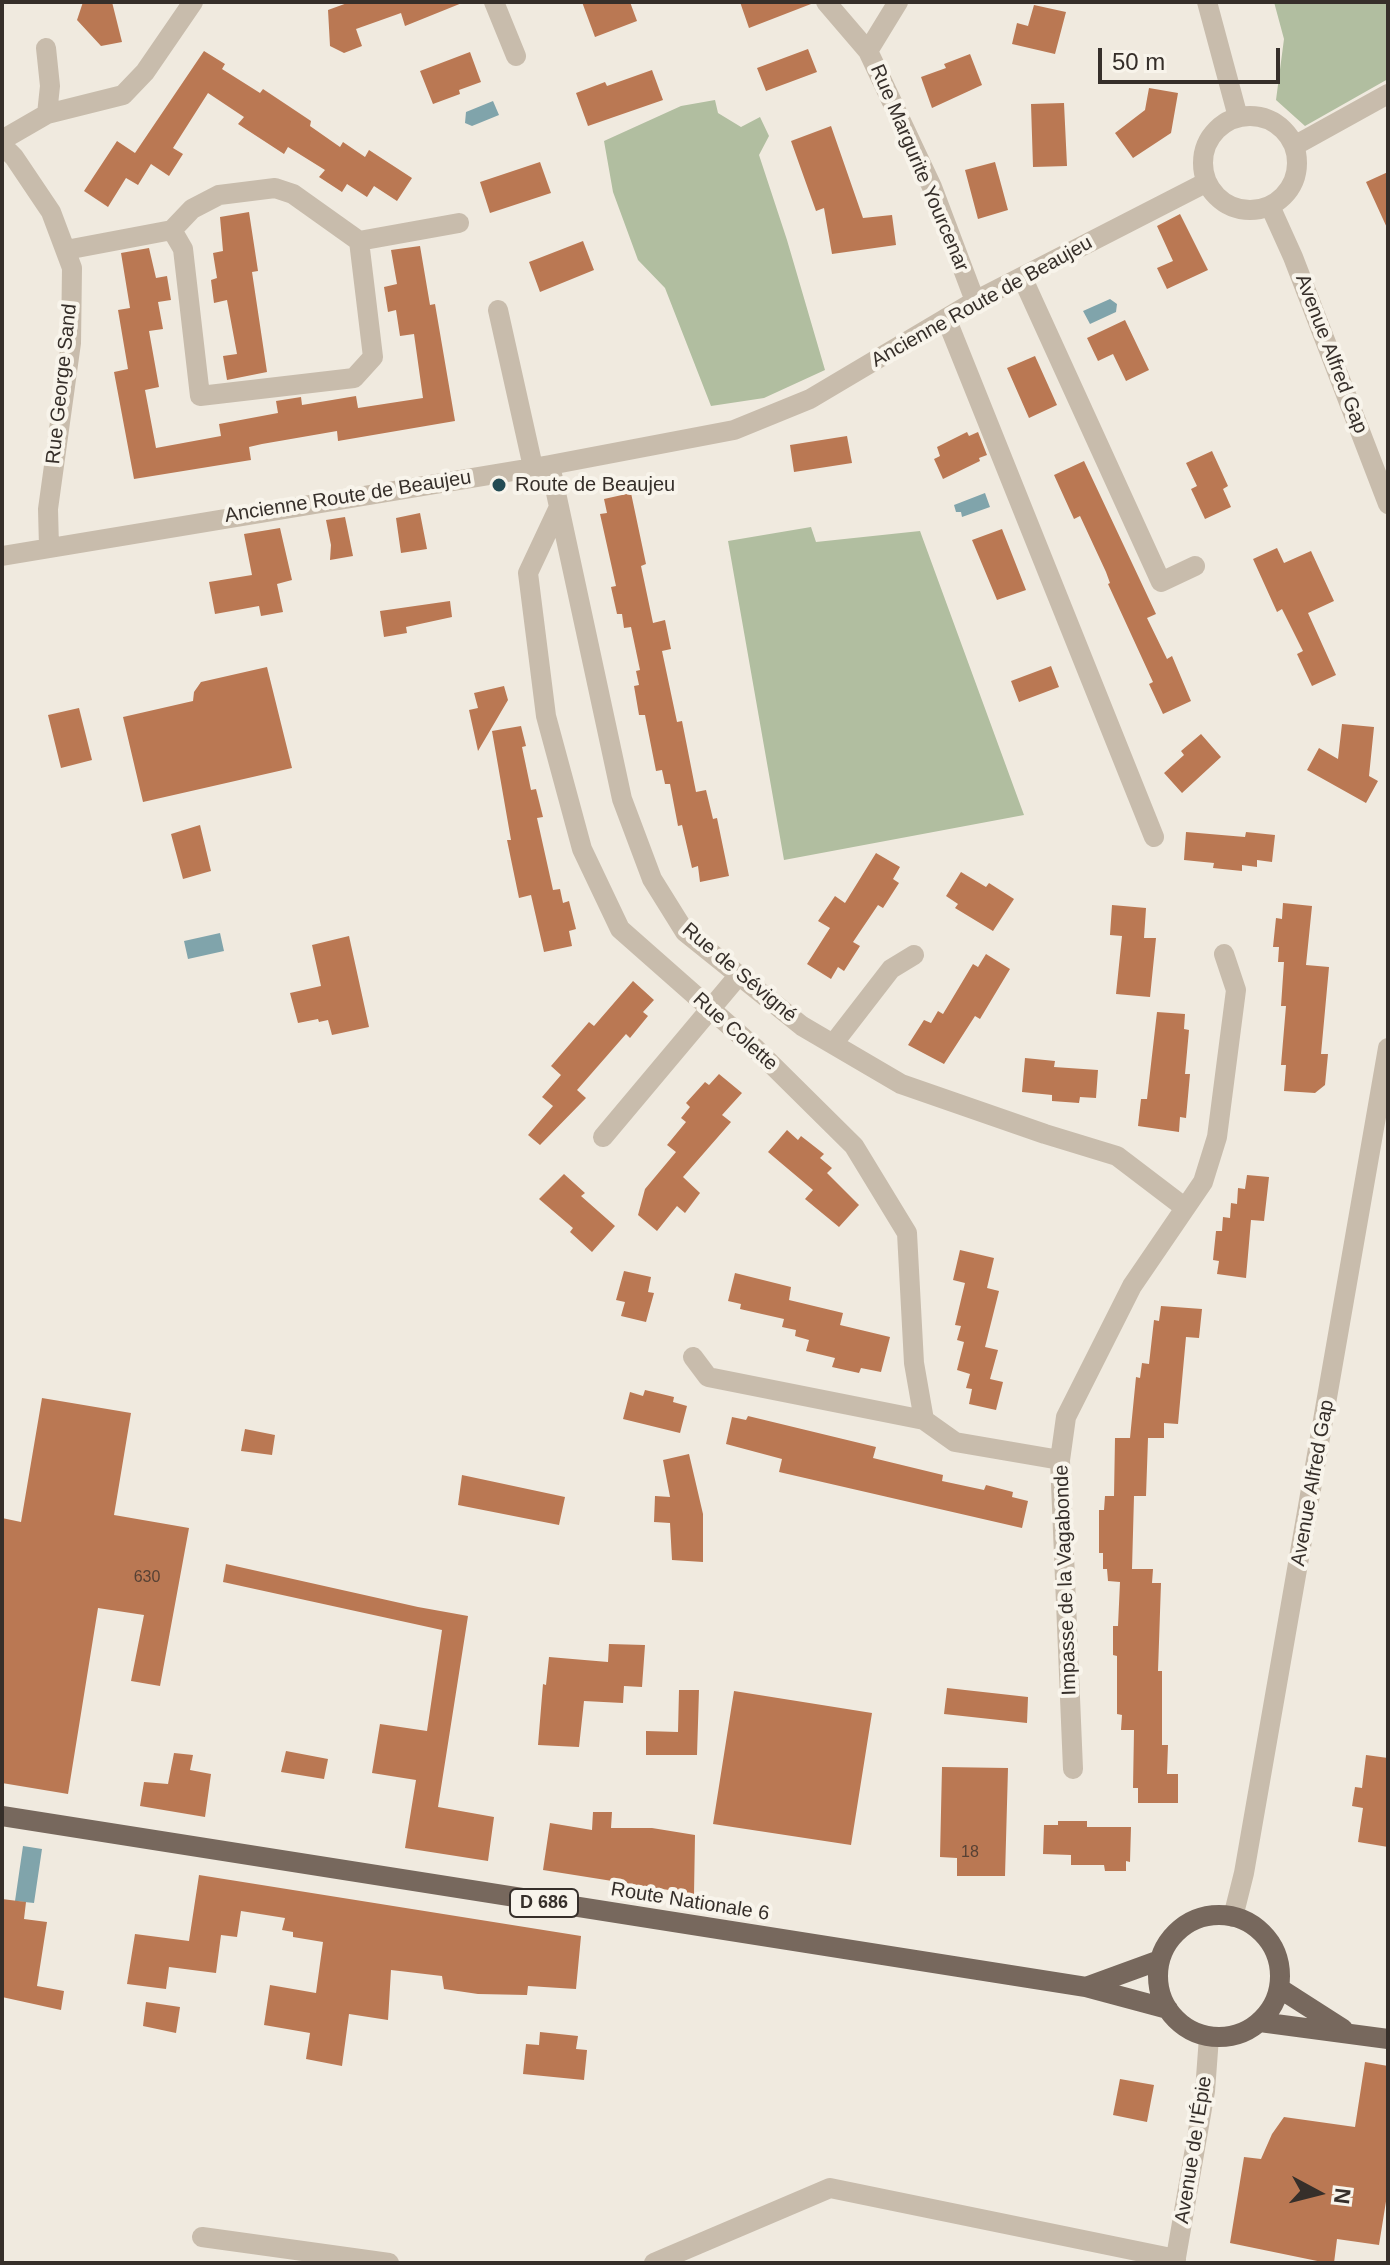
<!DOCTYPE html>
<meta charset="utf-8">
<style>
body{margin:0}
#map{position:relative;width:1390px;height:2265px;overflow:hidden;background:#f0eadf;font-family:Arial,sans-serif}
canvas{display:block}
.frame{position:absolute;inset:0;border:4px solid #362f2a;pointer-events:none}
.north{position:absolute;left:1278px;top:2153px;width:80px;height:80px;-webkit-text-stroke:6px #f8f4eb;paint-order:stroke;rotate:97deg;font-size:22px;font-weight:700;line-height:32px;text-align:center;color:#362f2a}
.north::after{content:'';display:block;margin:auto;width:28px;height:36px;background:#362f2a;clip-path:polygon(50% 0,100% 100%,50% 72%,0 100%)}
.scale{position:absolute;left:1098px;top:48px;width:182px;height:36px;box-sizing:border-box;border:4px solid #362f2a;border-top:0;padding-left:10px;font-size:24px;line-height:28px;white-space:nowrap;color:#362f2a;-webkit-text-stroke:6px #f8f4eb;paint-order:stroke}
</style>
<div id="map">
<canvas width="1390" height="2265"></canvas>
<div class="frame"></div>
<div class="north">N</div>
<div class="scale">50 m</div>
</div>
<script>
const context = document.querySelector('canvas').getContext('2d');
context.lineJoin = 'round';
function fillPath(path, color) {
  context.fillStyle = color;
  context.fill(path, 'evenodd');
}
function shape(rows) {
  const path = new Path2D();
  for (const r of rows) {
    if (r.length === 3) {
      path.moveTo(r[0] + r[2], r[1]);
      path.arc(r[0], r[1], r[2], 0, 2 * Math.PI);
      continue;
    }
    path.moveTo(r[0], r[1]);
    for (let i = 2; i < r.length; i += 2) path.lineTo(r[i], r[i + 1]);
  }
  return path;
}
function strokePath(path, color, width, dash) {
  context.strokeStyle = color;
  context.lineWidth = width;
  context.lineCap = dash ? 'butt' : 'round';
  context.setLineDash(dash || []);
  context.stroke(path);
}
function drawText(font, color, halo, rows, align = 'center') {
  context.font = font + ' Arial,sans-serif';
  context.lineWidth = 8;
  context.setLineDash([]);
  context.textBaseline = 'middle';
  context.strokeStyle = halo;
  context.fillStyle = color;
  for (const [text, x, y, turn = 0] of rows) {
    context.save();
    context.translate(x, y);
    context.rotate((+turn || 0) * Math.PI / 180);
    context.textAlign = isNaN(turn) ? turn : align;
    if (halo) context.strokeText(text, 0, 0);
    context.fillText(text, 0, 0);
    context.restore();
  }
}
fillPath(shape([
 [1274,2,1388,2,1388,79,1305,126,1276,100,1284,39],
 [715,100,718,113,741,127,760,117,769,136,759,155,787,240,825,370,764,398,711,406,665,288,638,260,613,192,604,141,681,106],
 [811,527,816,542,920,531,1024,815,784,860,728,541]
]), '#b1bea0');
fillPath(shape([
 [493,101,499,115,472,126,465,123,466,112],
 [1110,299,1117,304,1116,312,1090,324,1083,311],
 [985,493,990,507,962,517,961,512,956,512,954,505],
 [220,933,224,951,188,959,184,941],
 [23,1846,42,1849,34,1903,15,1901]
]), '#80a4ab');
fillPath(shape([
 [83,2,112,2,122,42,101,46,77,20],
 [350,2,462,2,462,3,405,26,401,13,356,29,362,46,344,53,330,46,328,10],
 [582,2,630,2,637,21,595,37],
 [740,2,811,2,811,4,749,28],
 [1034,5,1066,12,1055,54,1012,44,1017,23,1028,26],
 [808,49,817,72,766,91,757,68],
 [204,51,225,64,222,69,260,93,263,89,311,121,310,126,340,147,343,142,365,157,369,150,412,178,397,201,374,186,367,197,347,184,342,192,319,177,325,170,288,147,284,154,238,124,244,117,208,93,173,148,183,154,169,176,151,164,138,185,126,178,108,207,84,191,117,141,135,153],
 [470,52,481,82,459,90,460,94,433,104,420,71],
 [970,54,982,85,932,108,921,77,946,68,944,64],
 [652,70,663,100,588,126,576,93,605,82,607,86],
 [1149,88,1178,93,1171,133,1133,158,1115,133,1145,110],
 [1064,103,1067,166,1033,167,1031,104],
 [831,126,863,218,892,215,896,245,832,254,824,208,816,211,791,141],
 [540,162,551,193,490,213,480,182],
 [995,162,1008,210,978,219,965,170],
 [1388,172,1388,230,1366,182],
 [249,212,258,271,252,272,267,372,227,380,223,356,237,354,227,300,214,303,211,280,217,278,213,253,223,251,220,217],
 [1180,214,1208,270,1167,289,1157,268,1173,261,1157,226],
 [583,241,594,270,540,292,529,262],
 [420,246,430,305,435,304,455,421,338,441,337,431,262,444,249,447,251,460,134,479,114,372,128,369,118,310,130,308,121,253,149,248,156,278,167,276,171,300,158,302,163,329,149,331,159,387,145,390,156,448,221,436,219,424,278,413,276,401,301,397,302,405,356,396,358,408,423,398,414,334,400,336,396,310,388,312,384,287,397,284,391,250],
 [1125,320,1149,370,1126,381,1113,354,1098,361,1087,338],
 [1035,356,1057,405,1029,418,1007,368],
 [967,432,969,436,978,432,987,455,979,458,980,461,943,479,934,459,940,456,937,447],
 [847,436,852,463,794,472,790,445],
 [1212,451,1228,486,1223,489,1231,507,1205,519,1191,489,1197,486,1186,463],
 [1084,461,1156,614,1147,618,1167,659,1172,656,1191,701,1163,714,1149,684,1153,682,1108,584,1110,583,1106,572,1080,516,1074,519,1054,475],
 [631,493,646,564,641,566,653,623,665,620,671,649,662,651,677,722,682,721,696,792,706,790,713,819,717,818,729,876,700,882,698,866,692,868,682,825,678,826,670,784,665,784,662,770,656,771,645,715,639,715,634,686,639,685,636,671,640,670,631,627,624,628,622,614,617,614,611,587,616,586,600,514,607,513,604,499],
 [420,513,427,549,401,553,396,518],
 [345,517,353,556,330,560,331,545,326,520],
 [280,528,292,580,277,584,283,612,261,616,259,606,215,614,209,582,252,575,244,534],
 [1002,529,1026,590,997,600,972,540],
 [1277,548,1284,563,1311,551,1334,601,1308,613,1336,675,1312,686,1297,654,1303,651,1282,609,1277,612,1253,559],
 [450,601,452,617,406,627,407,633,384,637,380,611],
 [1051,666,1059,687,1019,702,1011,681],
 [267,667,292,768,143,802,123,717,193,701,194,692,201,682],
 [504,686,508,700,478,751,469,710,478,708,474,693],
 [79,708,92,760,61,768,48,715],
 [1342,724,1374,727,1369,776,1378,781,1366,803,1307,770,1319,748,1338,759],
 [521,726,526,746,522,747,531,790,536,789,543,817,537,818,553,890,560,889,563,903,569,901,576,929,569,931,572,946,544,952,531,895,519,898,507,840,511,840,492,731],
 [1201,734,1221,757,1182,793,1164,773,1184,755,1181,751],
 [200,825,211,871,183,879,171,834],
 [1186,832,1245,837,1246,832,1275,835,1272,862,1257,860,1257,867,1242,865,1242,871,1213,868,1214,863,1184,860],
 [876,853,900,867,893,879,899,883,883,908,878,905,853,942,860,946,844,971,838,967,831,979,807,964,830,928,818,921,835,896,845,903],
 [961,872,986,887,989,883,1014,899,993,931,955,908,958,904,946,896],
 [1283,903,1312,906,1306,965,1329,967,1321,1054,1328,1054,1325,1085,1315,1093,1284,1091,1286,1065,1281,1065,1286,1006,1281,1006,1284,962,1278,962,1279,947,1273,947,1276,918,1282,919],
 [1112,905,1146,908,1144,938,1156,938,1150,997,1116,994,1122,936,1110,935],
 [349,936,369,1027,332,1035,328,1020,319,1022,318,1019,298,1023,290,993,321,986,312,945],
 [986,954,1010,969,980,1019,975,1016,944,1064,908,1045,924,1020,931,1023,938,1011,943,1014,973,964,978,967],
 [633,981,654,1000,643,1012,648,1016,630,1038,626,1034,577,1090,586,1098,540,1145,528,1135,553,1106,542,1097,561,1075,551,1066,589,1022,594,1026],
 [1157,1012,1185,1014,1184,1029,1189,1030,1185,1074,1190,1074,1186,1118,1180,1117,1179,1132,1138,1126,1141,1099,1147,1099],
 [1025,1058,1055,1061,1054,1067,1098,1070,1096,1098,1080,1097,1079,1103,1052,1101,1052,1095,1022,1092],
 [719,1074,742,1093,722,1115,731,1122,683,1177,700,1193,685,1213,677,1206,657,1231,638,1215,645,1189,676,1152,667,1145,686,1122,681,1118,690,1107,686,1103,705,1082,709,1085],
 [787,1130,798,1140,801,1136,824,1154,820,1158,832,1168,827,1173,859,1205,839,1227,805,1199,813,1190,768,1152],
 [564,1174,585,1193,581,1196,615,1226,592,1252,570,1232,573,1228,539,1199],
 [1247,1175,1269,1177,1264,1221,1251,1220,1246,1278,1217,1274,1219,1261,1213,1260,1216,1231,1222,1231,1223,1217,1230,1218,1231,1203,1237,1204,1238,1188,1245,1189],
 [960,1250,994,1258,987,1288,999,1291,985,1347,998,1350,990,1379,1003,1382,996,1410,969,1404,972,1389,966,1388,970,1374,957,1370,964,1342,957,1340,961,1326,955,1325,965,1283,953,1280],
 [624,1271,651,1277,648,1292,654,1293,646,1322,621,1316,625,1302,616,1300],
 [735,1273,791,1287,789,1300,843,1313,840,1325,890,1337,881,1372,861,1368,859,1373,832,1367,835,1358,806,1351,809,1340,795,1336,796,1330,782,1327,784,1319,740,1309,741,1304,728,1301],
 [1161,1306,1202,1309,1199,1338,1186,1337,1178,1424,1164,1423,1164,1438,1148,1438,1146,1496,1134,1496,1132,1569,1153,1569,1152,1583,1161,1583,1158,1671,1162,1671,1162,1745,1168,1745,1167,1774,1178,1774,1178,1803,1138,1803,1138,1788,1133,1788,1134,1730,1121,1730,1122,1715,1117,1714,1117,1656,1113,1655,1113,1626,1118,1626,1120,1582,1108,1581,1107,1569,1103,1569,1103,1553,1099,1553,1099,1510,1104,1510,1105,1496,1114,1496,1115,1438,1130,1438,1136,1377,1140,1378,1142,1363,1149,1364,1154,1320,1159,1321],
 [645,1390,674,1397,673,1402,687,1406,680,1433,623,1419,630,1392,643,1396],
 [42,1398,131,1413,114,1515,189,1528,160,1686,131,1681,144,1615,98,1608,68,1794,2,1783,2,1518,21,1522],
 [748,1416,876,1447,873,1458,943,1475,942,1481,984,1490,986,1485,1013,1492,1012,1497,1028,1501,1022,1528,779,1472,782,1459,726,1444,732,1417,746,1420],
 [245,1429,275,1435,272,1455,241,1451],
 [689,1454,703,1514,703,1562,672,1560,670,1523,654,1522,655,1496,670,1497,663,1460],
 [462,1475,565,1497,559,1525,458,1505],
 [226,1564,418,1607,468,1616,438,1807,494,1817,488,1861,405,1848,416,1780,372,1773,380,1724,427,1731,442,1630,223,1582],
 [609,1644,645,1645,642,1687,624,1686,623,1703,584,1701,579,1747,538,1745,543,1684,546,1685,549,1657,608,1662],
 [947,1688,1028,1697,1027,1723,944,1714],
 [679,1690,699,1690,697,1755,646,1755,646,1731,678,1732],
 [734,1691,872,1713,851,1845,713,1824],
 [286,1751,328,1759,324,1779,281,1772],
 [174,1753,193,1755,190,1770,211,1774,205,1817,140,1806,144,1782,168,1784],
 [1366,1755,1388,1758,1388,1847,1358,1842,1363,1808,1352,1806,1355,1787,1362,1788],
 [942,1767,1008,1768,1005,1876,957,1876,957,1858,940,1857],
 [593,1812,612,1812,611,1828,652,1828,695,1835,694,1894,543,1870,550,1823,592,1830],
 [1058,1821,1087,1821,1087,1827,1131,1827,1130,1862,1126,1861,1126,1871,1105,1871,1104,1865,1071,1865,1071,1855,1043,1854,1044,1825,1058,1825],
 [199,1875,581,1936,576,1989,528,1986,527,1995,478,1994,444,1989,442,1976,391,1970,388,2020,349,2014,342,2066,306,2059,310,2033,264,2025,270,1985,316,1993,323,1942,293,1937,293,1932,282,1930,285,1918,241,1911,237,1937,221,1935,216,1973,169,1967,166,1989,127,1984,135,1934,189,1941],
 [2,1899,26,1902,24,1919,47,1922,37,1986,64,1991,61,2010,2,1997],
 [146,2002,180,2007,176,2033,143,2026],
 [540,2032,578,2036,576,2049,587,2050,584,2080,523,2074,526,2044,539,2045],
 [1365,2062,1388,2066,1388,2189,1379,2245,1337,2239,1334,2263,1327,2263,1230,2243,1244,2157,1261,2159,1272,2134,1284,2117,1355,2127],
 [1120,2079,1154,2085,1147,2122,1113,2115]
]), '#ba7853');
strokePath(shape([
 [494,2,516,56],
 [826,2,868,51,932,187,975,301],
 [1207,2,1238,117],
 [46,48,50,86,47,114],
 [868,51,898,2],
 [1250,163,47],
 [2,140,47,114,123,95,145,72,193,2],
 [2,145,14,157,51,212,72,268,71,343,48,509,49,547],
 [1294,146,1388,94],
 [1270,206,1293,257,1388,504],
 [359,241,459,223],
 [66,250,172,230,192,209,219,195,275,188,293,194,359,241,373,357,354,378,200,396,183,249,172,230],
 [1022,277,1161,582,1195,566],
 [498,310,533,467],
 [946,318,1154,837],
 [550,465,622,799,652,879,685,932,802,1026,901,1084,1045,1134,1117,1156,1184,1207],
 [559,507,528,573,546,716,582,849,620,929,756,1049,854,1146,907,1233,914,1363,924,1420,955,1442,1060,1460],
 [2,556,550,465,734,430,810,399,975,301,1207,182],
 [833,1044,891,969,914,955],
 [603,1137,739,975],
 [693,1357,708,1377,924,1420],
 [1073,1769,1060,1460,1066,1417,1132,1286,1203,1182,1217,1137,1236,990,1224,954],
 [1233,1917,1244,1873,1388,1048],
 [202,2237,389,2263],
 [654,2263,830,2188,1176,2259],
 [1175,2263,1205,2091,1209,2037]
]), '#c8bcac', 20);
strokePath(shape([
 [2,1816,1086,1987,1168,2009],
 [1219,1976,61],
 [1086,1987,1160,1960],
 [1279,1988,1343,2029],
 [1260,2022,1388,2039]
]), '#77685d', 20);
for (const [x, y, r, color] of [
 [499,485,8,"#234b54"]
]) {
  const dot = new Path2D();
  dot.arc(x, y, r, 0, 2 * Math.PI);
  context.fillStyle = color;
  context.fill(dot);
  strokePath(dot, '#f8f4eb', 3);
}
drawText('16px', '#574134', null, [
 ["630",147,1578],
 ["18",970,1853]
]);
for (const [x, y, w] of [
 [544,1903,68]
]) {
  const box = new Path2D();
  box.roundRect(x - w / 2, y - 14, w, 28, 6);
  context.fillStyle = '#f8f4eb';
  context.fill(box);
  strokePath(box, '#362f2a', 2);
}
drawText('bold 18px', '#362f2a', null, [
 ["D 686",544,1903]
]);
drawText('20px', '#362f2a', '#f8f4eb', [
 ["Rue Margurite Yourcenar",919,168,67],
 ["Ancienne Route de Beaujeu",982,302,-29],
 ["Avenue Alfred Gap",1331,354,69],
 ["Rue George Sand",62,384,-84],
 ["Ancienne Route de Beaujeu",348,497,-9],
 ["Rue de Sévigné",739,973,40],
 ["Rue Colette",735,1032,42],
 ["Avenue Alfred Gap",1313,1483,-80],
 ["Impasse de la Vagabonde",1066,1580,-92],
 ["Route Nationale 6",690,1902,9],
 ["Avenue de l'Épie",1194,2150,-81]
]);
drawText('20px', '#362f2a', '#f8f4eb', [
 ["Route de Beaujeu",515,485]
], 'left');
</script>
